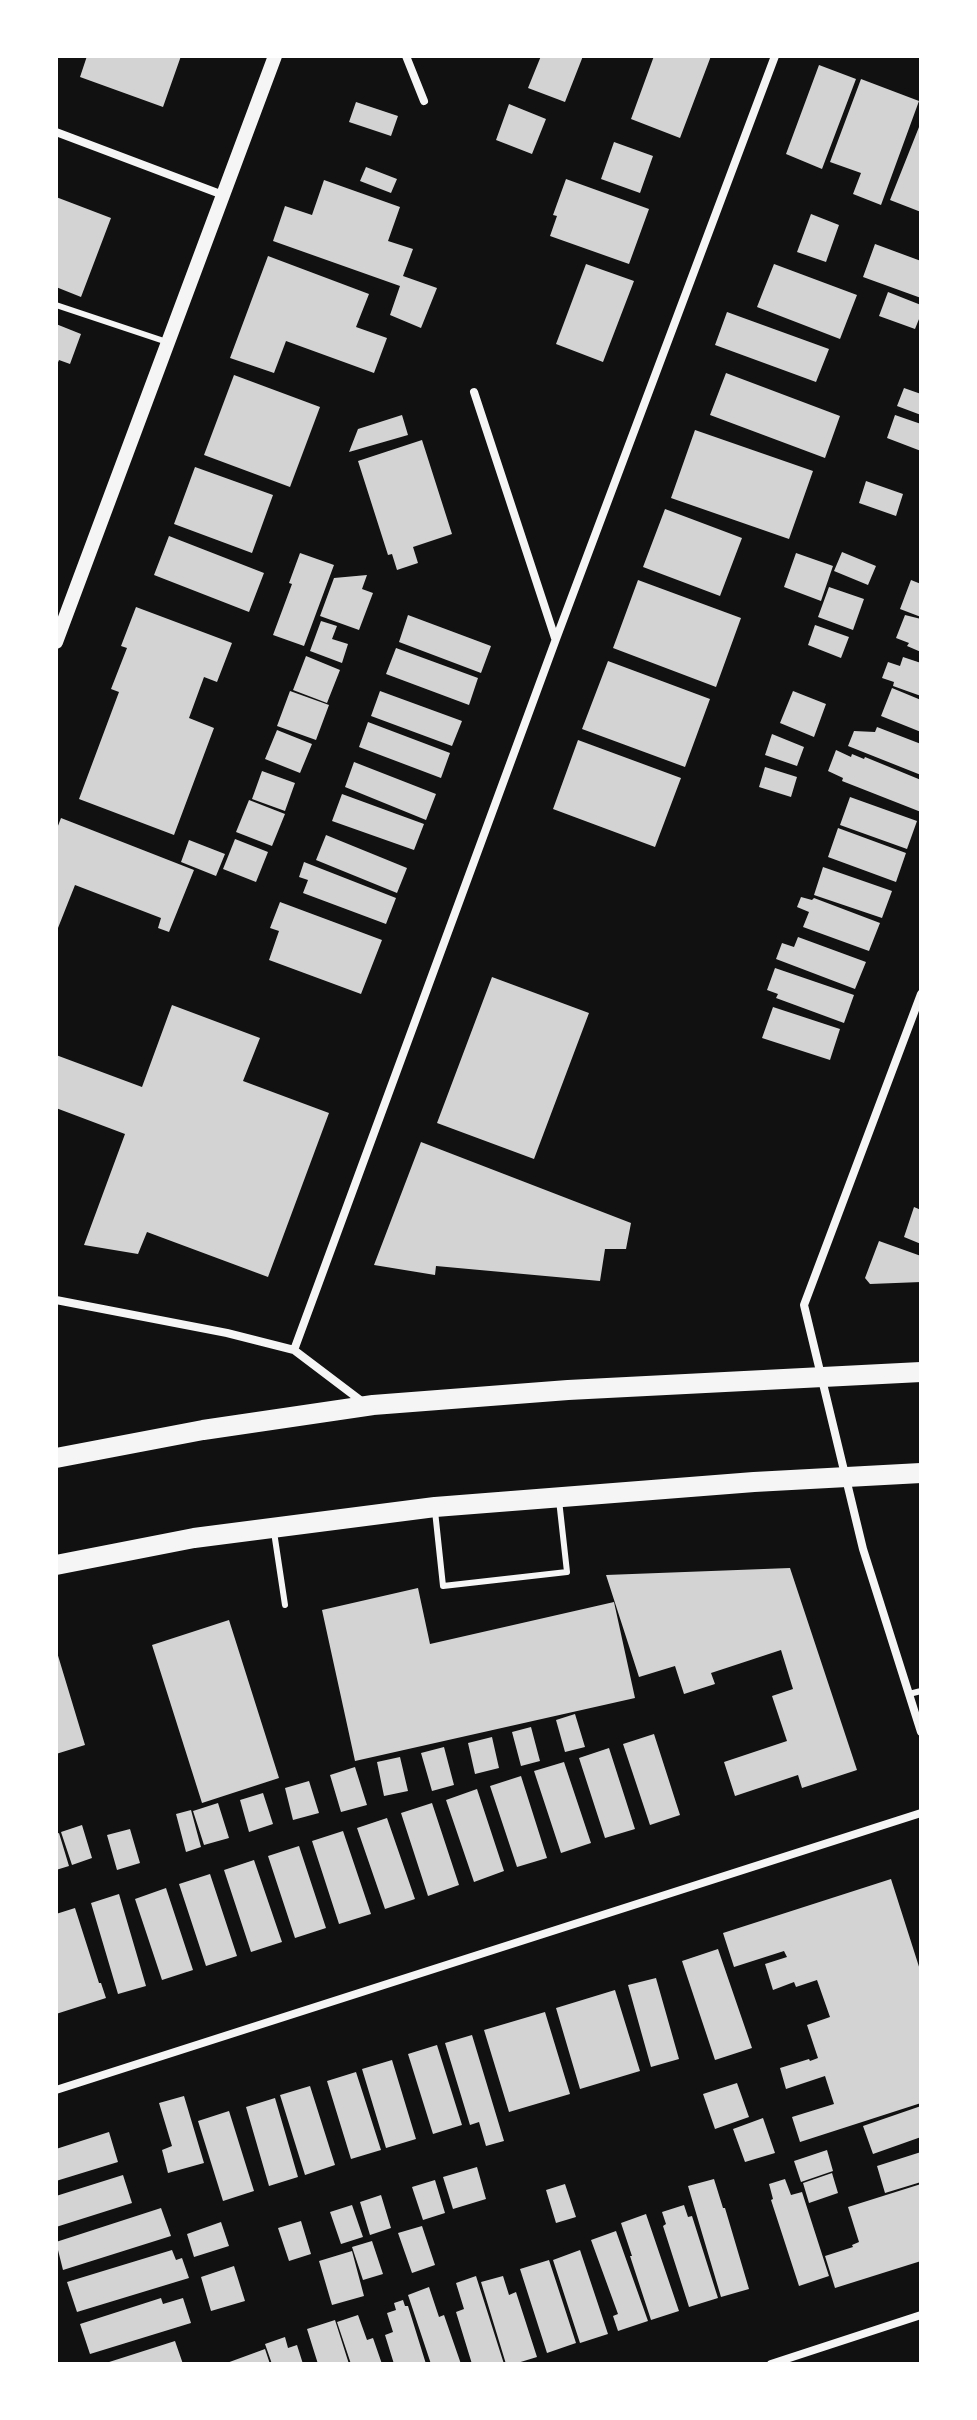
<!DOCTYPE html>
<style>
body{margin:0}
#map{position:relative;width:977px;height:2420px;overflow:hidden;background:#111;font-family:"Roboto Serif",serif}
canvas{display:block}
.frame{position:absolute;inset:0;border:58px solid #fff;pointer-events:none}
</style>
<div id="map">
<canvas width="977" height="2420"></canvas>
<div class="frame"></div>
</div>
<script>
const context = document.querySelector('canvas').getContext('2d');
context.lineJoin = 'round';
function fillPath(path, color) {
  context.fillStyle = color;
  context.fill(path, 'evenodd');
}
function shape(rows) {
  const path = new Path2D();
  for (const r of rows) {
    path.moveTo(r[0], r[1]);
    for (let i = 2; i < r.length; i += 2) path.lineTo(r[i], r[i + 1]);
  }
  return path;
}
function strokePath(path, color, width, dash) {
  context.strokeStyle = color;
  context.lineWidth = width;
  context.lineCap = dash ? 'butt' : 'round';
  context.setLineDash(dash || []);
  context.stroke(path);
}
fillPath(shape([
 [87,56,181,56,163,107,80,77],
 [541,56,583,56,565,102,528,88],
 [654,56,711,56,680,138,631,119],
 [819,65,856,79,822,169,786,154],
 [861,79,919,101,881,205,853,194,861,173,830,162],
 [356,102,398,116,391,136,349,122],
 [509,104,546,119,532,154,496,140],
 [921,122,921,212,890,200],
 [614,142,653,156,640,193,601,179],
 [366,167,397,179,391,193,360,181],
 [566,179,649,209,629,264,550,236,557,216,553,215],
 [324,180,400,207,388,241,413,249,403,276,437,288,421,328,390,315,400,286,273,241,285,206,312,215],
 [56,197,111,218,81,297,56,287],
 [811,214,839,225,826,262,797,252],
 [875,244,921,261,921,298,863,277],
 [268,256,369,294,356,327,387,338,374,373,286,341,274,373,230,358],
 [586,264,634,281,603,362,556,344],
 [774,264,857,295,840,339,757,307],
 [888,292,921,305,921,314,915,329,879,316],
 [727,312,829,349,816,382,715,345],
 [56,324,81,334,70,364,59,360,56,367],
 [726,373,840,416,825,458,710,415],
 [234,375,320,407,290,487,204,455],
 [904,388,921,394,921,415,897,406],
 [402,415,408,435,349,452,358,429],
 [895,415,921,424,921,451,887,438],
 [695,430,813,471,789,539,671,498],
 [422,440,452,534,413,547,418,563,397,570,392,554,388,555,358,461],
 [195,467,273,495,252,553,174,524],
 [866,481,903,494,896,516,859,503],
 [665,509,742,538,720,596,643,567],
 [169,536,264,573,249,612,154,575],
 [842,552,876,566,868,585,834,571],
 [300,553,334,565,304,646,273,635,292,584,289,583],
 [796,553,833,566,821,601,784,587],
 [367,575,362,589,373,593,359,630,320,616,334,578],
 [638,580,741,618,716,687,613,648],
 [911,580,921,584,921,617,900,609],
 [829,587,864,599,853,630,818,617],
 [136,607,232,643,217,682,204,677,189,718,214,728,174,835,79,799,119,692,111,689,127,648,121,646],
 [408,615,491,646,481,673,399,642],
 [905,615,921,619,921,652,907,646,909,643,896,638],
 [321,621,337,626,332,639,348,644,342,663,310,651],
 [815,625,849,637,841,658,808,645],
 [396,648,478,678,469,705,386,674],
 [306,656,340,670,327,703,293,690],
 [903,657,921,663,921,696,893,686,894,682,882,678,888,662,900,666],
 [608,661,710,699,685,767,582,729],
 [892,688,921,700,921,732,881,716],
 [290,691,329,705,316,740,277,726],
 [380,691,462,721,452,746,371,716],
 [793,691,826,704,814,737,780,723],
 [368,722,450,753,441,778,359,747],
 [877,727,921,744,921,775,848,746,854,731,875,732],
 [277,730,312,744,300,773,265,759],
 [772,734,804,747,797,766,765,755],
 [578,740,681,778,655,847,553,809],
 [836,750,851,757,852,754,864,759,865,757,921,780,921,812,842,781,843,778,828,771],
 [354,762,436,794,426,820,345,787],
 [765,767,797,777,791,797,759,787],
 [262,771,295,783,285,811,252,799],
 [342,794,424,824,414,850,332,821],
 [850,797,917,821,907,849,840,825],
 [249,800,285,814,272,846,236,832],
 [61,818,194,870,169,932,158,928,161,918,75,885,56,933,56,831],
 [838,828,906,853,896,882,828,857],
 [326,835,407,868,397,893,316,860],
 [235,839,268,852,256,882,223,869],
 [189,840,225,854,216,876,181,862],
 [304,862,396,898,386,924,303,893,308,880,299,877],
 [823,867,892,891,882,918,814,895],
 [801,897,812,900,814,898,880,923,869,951,803,927,809,912,797,907],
 [280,902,382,940,361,994,269,960,279,931,270,928],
 [798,937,866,962,855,989,776,959,782,943,794,947],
 [775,968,854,995,844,1023,776,998,778,994,767,990],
 [492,977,589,1013,534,1159,437,1123],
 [172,1005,260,1038,243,1081,329,1113,268,1277,147,1232,138,1254,84,1245,125,1134,56,1108,56,1055,142,1087],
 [773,1007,840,1029,830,1060,762,1038],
 [421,1142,631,1223,626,1249,605,1249,600,1281,436,1266,435,1275,374,1265],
 [914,1207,921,1210,921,1244,904,1237],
 [879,1241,921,1256,921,1282,870,1284,865,1278],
 [790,1568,857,1770,802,1788,798,1775,735,1796,724,1762,787,1741,772,1696,793,1689,781,1650,711,1673,715,1684,684,1694,675,1666,639,1677,606,1575],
 [418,1588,430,1644,614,1602,635,1698,355,1761,322,1610],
 [229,1620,279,1778,202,1803,152,1645],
 [56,1649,85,1745,56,1754],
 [575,1714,585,1747,565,1752,556,1720],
 [531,1727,540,1761,521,1766,512,1732],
 [654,1734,680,1815,650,1825,623,1744],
 [492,1737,499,1768,475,1774,468,1743],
 [444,1747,454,1785,432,1791,421,1753],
 [609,1748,635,1829,605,1838,579,1758],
 [400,1757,408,1791,384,1796,377,1762],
 [564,1762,591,1843,561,1853,534,1771],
 [355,1767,367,1805,341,1812,330,1775],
 [521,1776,547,1858,517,1867,490,1786],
 [309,1781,319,1813,293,1820,285,1788],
 [477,1789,504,1871,474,1882,446,1800],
 [263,1793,273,1824,249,1832,240,1800],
 [218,1803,229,1838,204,1845,193,1811],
 [432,1803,459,1885,428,1896,401,1813],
 [191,1810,201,1847,186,1852,176,1814],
 [387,1818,415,1899,385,1909,357,1828],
 [82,1825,92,1858,72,1865,61,1832],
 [130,1829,140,1863,117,1870,107,1835],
 [343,1831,371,1914,339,1924,312,1841],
 [59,1833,69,1866,56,1870,56,1834],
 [299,1846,326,1928,295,1938,268,1856],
 [254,1860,282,1942,251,1952,224,1870],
 [210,1874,237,1956,206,1966,179,1884],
 [891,1879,921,1973,921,2103,800,2142,792,2117,834,2104,825,2076,786,2089,780,2068,809,2059,810,2061,818,2058,807,2025,830,2017,817,1980,796,1987,794,1982,773,1990,765,1964,787,1957,784,1951,734,1967,723,1933],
 [166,1888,193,1970,162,1980,135,1899],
 [119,1894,146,1986,118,1994,91,1903],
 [75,1908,99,1983,101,1983,106,1998,56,2014,56,1914],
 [718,1949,752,2048,715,2060,682,1961],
 [656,1978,679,2059,651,2067,628,1985],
 [615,1990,640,2071,580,2089,556,2008],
 [545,2012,570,2094,509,2112,484,2030],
 [472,2035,504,2141,486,2146,479,2122,470,2125,445,2043],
 [437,2045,462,2125,433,2134,408,2054],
 [392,2060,416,2139,386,2148,362,2069],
 [356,2072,381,2150,351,2159,327,2081],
 [737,2083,749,2117,715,2129,703,2094],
 [310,2086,335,2165,305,2175,280,2095],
 [184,2096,204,2163,168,2173,162,2150,172,2146,159,2103],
 [275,2098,298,2177,269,2186,246,2107],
 [921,2106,921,2137,873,2154,863,2126],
 [229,2111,254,2191,223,2201,198,2121],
 [763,2118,775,2153,745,2162,733,2129],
 [109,2132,118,2162,56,2181,56,2149],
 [827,2150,833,2171,801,2182,794,2161],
 [921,2152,921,2182,885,2193,877,2166],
 [477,2167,486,2199,453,2209,443,2177],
 [832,2173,838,2193,809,2203,803,2183],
 [123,2175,132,2203,56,2227,56,2196],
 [714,2179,723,2208,725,2208,749,2289,721,2297,688,2186],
 [785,2179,791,2195,802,2192,829,2276,799,2286,771,2200,773,2199,769,2184],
 [435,2180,445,2213,423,2220,412,2187],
 [565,2184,576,2217,556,2223,546,2190],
 [921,2184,921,2261,835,2288,825,2256,853,2247,852,2245,859,2242,848,2207],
 [381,2195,391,2228,370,2235,360,2202],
 [352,2205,363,2237,341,2244,330,2212],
 [684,2205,688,2217,692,2216,718,2298,689,2307,663,2226,666,2224,662,2212],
 [161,2208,171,2236,63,2270,56,2242],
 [646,2214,679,2311,651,2320,630,2256,632,2256,621,2223],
 [301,2221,311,2254,289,2261,278,2228],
 [221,2222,229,2246,194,2257,187,2234],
 [422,2226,435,2265,412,2273,398,2233],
 [616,2231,648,2321,618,2331,613,2316,618,2314,591,2240],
 [372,2241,383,2274,363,2280,352,2247],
 [172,2250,176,2260,182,2258,189,2278,77,2312,67,2282],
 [580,2250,608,2334,580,2343,553,2260],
 [352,2251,364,2296,332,2305,319,2261],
 [549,2260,576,2343,547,2353,520,2269],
 [234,2266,245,2301,211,2311,201,2277],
 [476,2276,504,2364,472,2364,456,2312,464,2309,456,2283],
 [503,2276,509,2295,516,2292,537,2357,514,2364,506,2364,481,2282],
 [429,2287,439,2317,444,2315,461,2364,431,2364,408,2295],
 [161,2298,163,2304,183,2298,191,2323,90,2354,80,2324],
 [403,2300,405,2306,408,2306,426,2364,394,2364,385,2335,393,2332,387,2313,396,2310,394,2303],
 [358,2315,367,2340,373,2338,382,2364,351,2364,337,2322],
 [335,2320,349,2364,318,2364,307,2329],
 [285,2337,288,2348,297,2345,303,2364,272,2364,265,2344],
 [175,2341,183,2364,106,2364,106,2363],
 [265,2349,270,2364,224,2364]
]), '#d3d3d3');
strokePath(shape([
 [56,305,167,342],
 [435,1511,443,1586,567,1572,559,1500],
 [274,1532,285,1605],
 [909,1694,921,1691]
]), '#f5f5f5', 6);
strokePath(shape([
 [406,56,424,101],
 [56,132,223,195],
 [474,392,555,638],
 [921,994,804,1305,863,1549,921,1732],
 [56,1300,227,1333,294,1350,364,1403],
 [294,1350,556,639,775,56],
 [56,2090,921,1813],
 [771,2364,921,2315]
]), '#f5f5f5', 8);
strokePath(shape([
 [56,642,275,56]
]), '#f5f5f5', 14);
strokePath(shape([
 [56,1458,203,1430,373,1405,568,1390,921,1372],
 [56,1565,194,1538,435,1507,754,1482,921,1473]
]), '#f5f5f5', 20);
</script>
